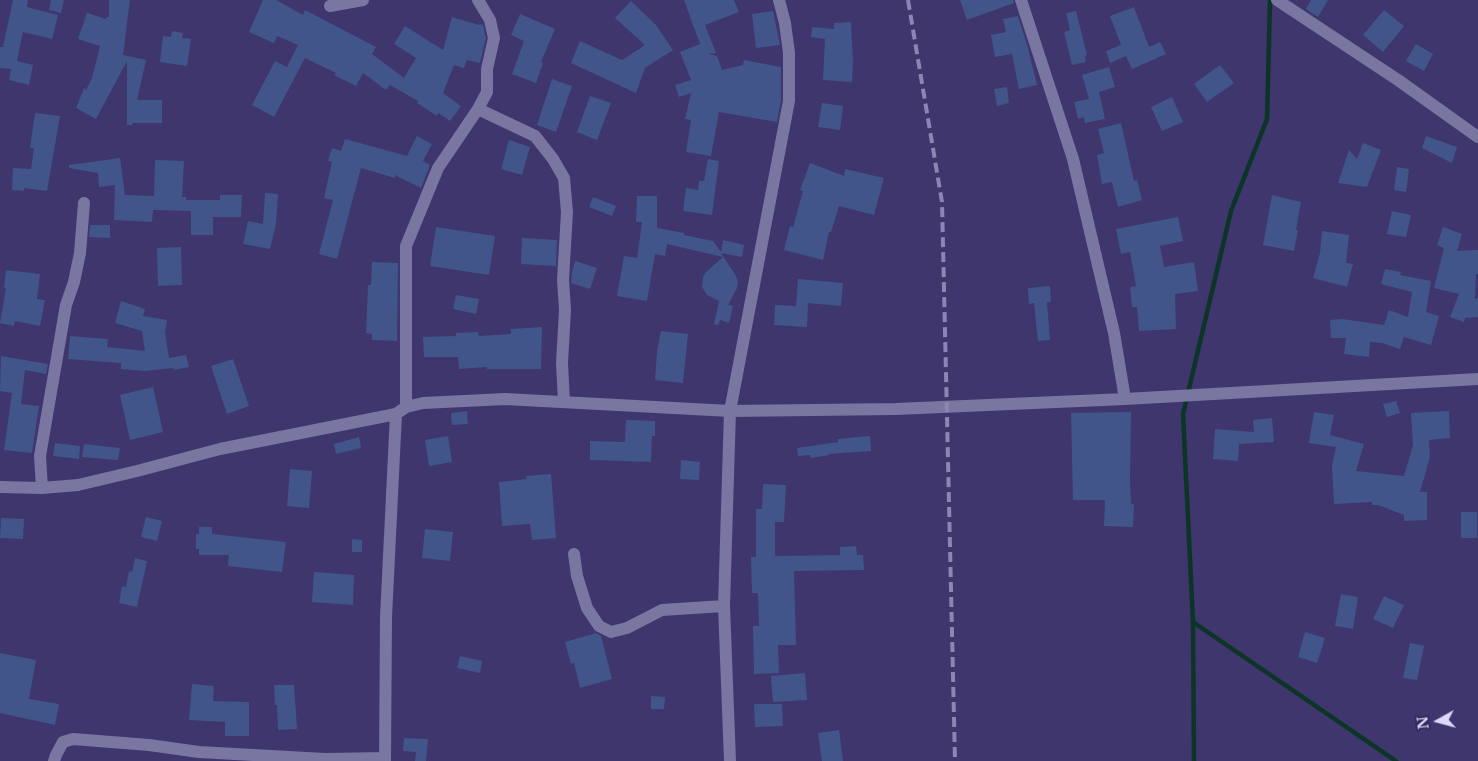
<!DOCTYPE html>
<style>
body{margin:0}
#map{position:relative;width:1478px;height:761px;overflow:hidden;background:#3e366d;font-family:"Libre Baskerville",serif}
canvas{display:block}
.north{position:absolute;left:1413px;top:696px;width:50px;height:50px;-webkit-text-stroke:4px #342b61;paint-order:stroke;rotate:263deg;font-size:14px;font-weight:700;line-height:20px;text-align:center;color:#dad9fa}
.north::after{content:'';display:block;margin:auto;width:18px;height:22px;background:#dad9fa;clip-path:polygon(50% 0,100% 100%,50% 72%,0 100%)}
</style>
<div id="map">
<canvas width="1478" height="761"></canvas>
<div class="north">N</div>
</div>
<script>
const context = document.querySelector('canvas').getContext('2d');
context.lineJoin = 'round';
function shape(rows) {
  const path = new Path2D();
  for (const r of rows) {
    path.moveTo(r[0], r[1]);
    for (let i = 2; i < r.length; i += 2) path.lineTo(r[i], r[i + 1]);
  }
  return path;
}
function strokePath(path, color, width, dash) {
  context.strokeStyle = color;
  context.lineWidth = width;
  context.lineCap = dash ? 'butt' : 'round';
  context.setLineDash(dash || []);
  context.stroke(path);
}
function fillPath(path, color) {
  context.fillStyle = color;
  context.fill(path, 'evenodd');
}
strokePath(shape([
 [1193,622,1396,761],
 [1194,761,1193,622,1183,414,1231,211,1267,119,1270,0]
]), '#0c3527', 4.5);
fillPath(shape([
 [13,0,28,0,27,7,58,15,52,39,23,32,17,61,33,65,29,85,9,80,11,69,0,68,0,47,3,47],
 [51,0,64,0,61,13,49,10],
 [109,0,130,0,123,55,146,60,137,100,162,100,162,123,133,123,132,125,127,125,127,61,96,119,76,108,84,88,86,90,92,78,100,46,78,39,87,13,106,19,106,17,109,17],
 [263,0,276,0,303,15,305,10,376,47,372,54,404,78,416,58,394,44,405,26,443,50,452,17,479,25,480,24,483,25,486,38,480,63,467,60,464,68,454,65,443,93,461,106,450,121,438,113,437,116,417,103,418,101,390,85,386,90,363,73,356,86,334,75,336,73,305,58,274,117,252,105,275,61,287,67,298,45,277,36,274,43,249,32],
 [684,0,734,0,739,12,705,25,716,53,708,54,717,56,722,70,743,65,744,60,781,67,781,100,777,122,719,112,711,156,686,152,691,120,685,119,691,93,679,97,675,85,691,80,680,52,700,44],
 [960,0,1013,0,1014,3,967,20],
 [1311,0,1328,0,1318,17,1306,9],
 [631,1,656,25,673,50,645,68,636,93,571,63,580,41,622,60,645,45,615,18],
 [1134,7,1149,47,1160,42,1166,54,1132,69,1126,56,1110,63,1106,51,1121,45,1110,16],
 [1384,10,1404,26,1383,52,1363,35],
 [773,11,780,45,756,48,752,14],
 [1076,11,1087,55,1085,56,1086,62,1072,65,1064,32,1070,30,1066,13],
 [520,14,555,29,541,62,543,63,536,83,512,74,524,41,511,35],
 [1018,16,1028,48,1037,85,1019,89,1012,54,995,57,991,35,1006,32,1003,19],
 [851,22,853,61,852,82,823,80,825,39,811,37,812,27,834,29,834,23],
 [172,31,183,33,182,38,191,39,187,66,160,62,163,36,171,37],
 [1416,44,1433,54,1424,71,1406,61],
 [1220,65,1234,83,1207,102,1194,84],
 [1109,67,1115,87,1099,92,1105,119,1085,123,1084,117,1078,119,1074,102,1089,99,1082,75],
 [552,79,572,86,556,132,537,125],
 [1007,87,1009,103,997,106,994,89],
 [590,96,611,103,597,140,577,132],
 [1172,97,1183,122,1162,131,1151,107],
 [822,103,843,106,840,130,818,127],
 [35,113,60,116,47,191,24,188,24,191,12,190,13,168,31,169,34,148,30,148],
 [1121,123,1134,181,1137,180,1142,200,1118,207,1112,182,1102,184,1097,155,1104,153,1098,129],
 [417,136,432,144,423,161,430,165,421,188,395,175,395,178,361,168,337,259,319,254,333,200,324,198,332,162,328,161,332,148,341,151,345,139,407,156],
 [1426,136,1457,147,1452,163,1422,148],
 [509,140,530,147,522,175,501,169],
 [1363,143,1381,150,1367,187,1338,183,1349,150,1357,159],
 [120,158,125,195,154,196,155,160,184,161,182,197,186,197,186,200,220,200,220,195,242,195,241,217,213,217,213,235,191,235,191,211,153,210,152,222,114,220,115,185,99,187,98,173,69,168,69,165],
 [708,159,719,161,712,215,683,211,686,188,698,190,699,181,704,181],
 [810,163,844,176,845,169,884,178,874,215,839,206,831,232,829,232,823,260,784,250,790,226,793,227,803,191,800,190],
 [1397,167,1409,169,1406,192,1394,190],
 [265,193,278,194,276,224,270,249,243,244,248,221,263,224],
 [1272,195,1301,202,1296,230,1298,230,1294,251,1263,245],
 [637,196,657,196,657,228,684,233,684,235,713,241,721,252,723,240,744,245,742,257,721,253,736,276,738,282,737,288,728,305,733,306,729,323,720,320,718,325,714,324,719,301,707,295,702,287,703,277,706,272,723,257,667,244,665,256,655,254,647,301,617,296,624,256,637,258,642,222,636,222],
 [593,197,616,206,612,216,589,207],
 [1392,211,1411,215,1406,237,1387,234],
 [1178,217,1183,241,1160,246,1164,267,1194,262,1198,291,1175,294,1176,329,1139,331,1137,307,1132,307,1130,287,1136,286,1130,252,1121,254,1116,229],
 [90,225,110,225,110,238,89,237],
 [436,227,495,236,489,275,430,266],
 [1443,227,1462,234,1457,251,1478,250,1478,274,1476,274,1475,299,1478,298,1478,317,1465,318,1464,322,1450,317,1459,294,1434,288,1444,248,1437,245],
 [1322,231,1349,235,1346,263,1353,264,1347,287,1313,278,1320,253],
 [522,238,557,240,556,266,521,264],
 [181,247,182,285,158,286,157,248],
 [575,261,597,268,590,289,571,283,572,272],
 [372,262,398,263,397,341,372,340,372,334,366,333,368,285,371,285],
 [1385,269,1401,272,1400,275,1431,281,1426,312,1439,316,1431,345,1404,337,1400,349,1382,343,1370,342,1369,357,1344,354,1346,338,1331,338,1330,320,1342,319,1384,325,1389,310,1408,317,1412,292,1381,284],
 [6,270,40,274,37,299,45,300,40,326,15,321,14,326,0,323,6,288,4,288],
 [798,279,843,283,841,306,808,303,807,327,774,325,775,305,796,306],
 [1050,286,1051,302,1047,302,1050,340,1038,341,1034,303,1029,304,1028,288],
 [456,295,479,299,476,314,453,309],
 [121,301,145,309,143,316,167,320,165,332,169,358,186,355,189,367,174,370,173,368,145,371,121,369,121,363,68,359,70,336,108,339,107,347,145,351,142,331,115,323],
 [542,327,541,369,487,369,487,367,459,369,458,357,424,357,423,337,456,336,456,333,478,332,479,336,511,334,511,329],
 [661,331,688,334,683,383,655,380,657,351],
 [1,356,48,364,46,374,25,370,21,404,39,406,32,453,4,450,12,393,0,391],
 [233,359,249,406,227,414,211,366],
 [153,387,163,432,130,440,120,395],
 [1396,401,1400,413,1387,417,1383,404],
 [467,411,468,424,452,425,451,413],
 [1449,411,1450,438,1429,440,1430,457,1420,492,1427,492,1427,520,1404,521,1404,515,1378,505,1372,505,1372,502,1334,504,1332,465,1336,447,1309,443,1314,412,1334,415,1330,435,1364,444,1356,471,1404,476,1413,445,1411,413],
 [1131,412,1130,481,1131,504,1134,504,1133,527,1104,526,1105,500,1073,500,1071,413],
 [1272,418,1274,442,1239,444,1238,461,1213,459,1215,429,1254,432,1253,420],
 [626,420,655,421,655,436,652,436,651,462,590,460,590,441,625,442],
 [448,436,452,462,429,466,425,440],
 [870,436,871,451,829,454,829,455,811,458,810,455,798,456,797,448,838,442,838,439],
 [359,437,361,448,336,454,334,444],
 [55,443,80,446,79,459,53,456],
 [84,444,120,448,118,460,82,457],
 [681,460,700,462,699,480,680,479],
 [290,469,312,471,309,508,287,506],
 [551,474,556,538,532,540,530,524,502,526,499,482,527,479,526,476],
 [763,484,786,485,784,522,775,522,775,556,840,555,840,547,856,546,857,555,863,555,864,570,794,571,796,645,778,645,779,673,754,674,753,626,759,626,758,593,752,593,751,557,756,557,756,509,762,509],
 [1461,512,1477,512,1477,538,1461,538],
 [146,517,162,521,157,541,141,537],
 [1,518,24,519,23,539,0,538],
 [199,527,212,527,212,534,286,542,282,572,228,566,229,555,199,555,199,549,196,549,196,534,199,534],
 [425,529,453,532,450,561,422,558],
 [352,539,362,540,362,552,352,552],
 [135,558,147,561,137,607,119,603,122,586,126,587,129,571,132,572],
 [314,572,354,575,353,605,312,602],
 [1341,594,1358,597,1353,629,1335,626],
 [1384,596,1404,605,1393,628,1373,619],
 [1305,632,1325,638,1317,663,1298,657],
 [596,633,601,636,612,679,580,688,574,663,571,664,565,642],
 [1410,643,1424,646,1417,680,1403,678],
 [0,653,36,660,29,699,59,704,55,725,0,713],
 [460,656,482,661,480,673,457,668],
 [805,673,807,700,773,702,771,676],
 [192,684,214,686,213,701,249,702,249,736,225,736,225,722,189,720],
 [274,685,294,685,297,729,278,730,277,705,275,705],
 [651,696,665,697,664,709,651,709],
 [754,704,782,704,783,726,755,727],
 [839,730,843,761,822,761,818,733],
 [404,738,428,739,426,761,415,761,416,752,403,751]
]), '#41558b');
strokePath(shape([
 [478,0,490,20,494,38,487,69,487,92,478,109,535,136,553,159,564,178,567,212,563,280,565,310,562,363,564,402],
 [1021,0,1073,159,1114,333,1125,399],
 [1277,0,1398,80,1478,137],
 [330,6,363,0],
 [406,407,406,246,438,168,478,109],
 [0,487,42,488,78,485,137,471,220,449,396,414,406,407,423,403,505,399,730,411,896,409,1125,399,1478,379],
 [42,488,40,456,66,305,74,282,80,253,84,203],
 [574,554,577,576,587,608,599,626,611,632,627,628,662,610,724,606],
 [54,761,56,755,63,742,73,739,149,745,199,752,325,759,385,758],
 [385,761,386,617,396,414],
 [730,761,724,606,730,411,789,101,789,53,785,23,779,0]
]), '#7976a1', 12);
strokePath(shape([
 [908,0,942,202,955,761]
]), '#8b86b2', 4, [10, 5]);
</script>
